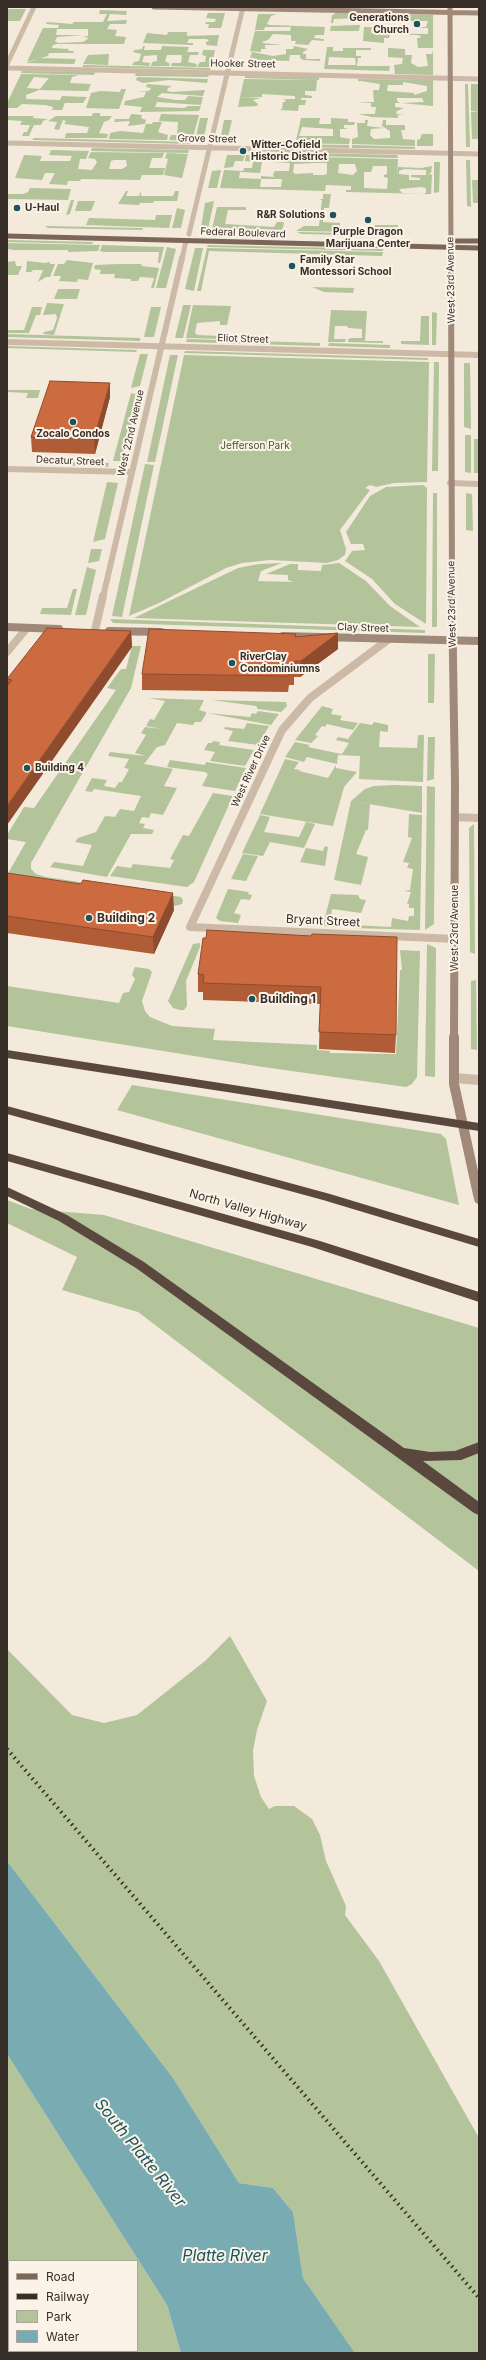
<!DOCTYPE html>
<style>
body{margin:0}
#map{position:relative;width:486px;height:2360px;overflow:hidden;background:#f3eadb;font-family:Inter,sans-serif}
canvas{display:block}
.frame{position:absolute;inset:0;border:8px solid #382e28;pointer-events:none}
.legend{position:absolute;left:8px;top:2260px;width:130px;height:92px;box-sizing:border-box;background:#fbf3e8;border:1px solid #ada49b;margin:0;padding:5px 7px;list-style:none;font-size:12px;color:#382e28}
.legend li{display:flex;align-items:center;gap:8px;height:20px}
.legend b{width:20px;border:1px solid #ada49b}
</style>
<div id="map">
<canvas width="486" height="2360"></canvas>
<div class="frame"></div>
<ul class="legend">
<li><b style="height:5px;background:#7b6658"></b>Road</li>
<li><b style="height:5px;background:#382e28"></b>Railway</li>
<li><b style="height:11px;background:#b3c39a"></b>Park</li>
<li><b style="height:11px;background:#79acb2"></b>Water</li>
</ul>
</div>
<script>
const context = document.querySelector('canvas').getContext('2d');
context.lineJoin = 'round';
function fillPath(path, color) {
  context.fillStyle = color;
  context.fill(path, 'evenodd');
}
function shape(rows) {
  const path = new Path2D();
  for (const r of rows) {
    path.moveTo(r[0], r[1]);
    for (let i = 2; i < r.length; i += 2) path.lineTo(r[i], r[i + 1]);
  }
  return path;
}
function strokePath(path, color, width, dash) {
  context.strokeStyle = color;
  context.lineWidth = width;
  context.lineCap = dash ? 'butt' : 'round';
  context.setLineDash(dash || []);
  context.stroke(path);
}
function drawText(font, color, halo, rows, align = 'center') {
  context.font = font + ' Inter,sans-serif';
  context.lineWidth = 4;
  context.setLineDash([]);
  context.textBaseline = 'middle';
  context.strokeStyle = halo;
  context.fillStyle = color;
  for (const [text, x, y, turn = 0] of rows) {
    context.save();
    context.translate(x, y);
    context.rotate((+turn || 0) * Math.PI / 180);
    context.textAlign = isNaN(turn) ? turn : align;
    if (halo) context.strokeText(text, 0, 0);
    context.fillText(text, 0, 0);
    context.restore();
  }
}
fillPath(shape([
 [7,9,26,9,20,21,7,21],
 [100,10,127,11,126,15,110,14,107,21,127,20,126,24,110,24,107,29,117,30,115,36,126,37,124,44,57,44,53,45,52,48,69,49,68,51,74,51,73,53,49,53,48,56,27,62,43,28,58,28,59,25,46,24,47,22,72,24,74,22,103,22,107,14,99,14],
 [57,29,88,29,88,36,83,37,89,38,83,42,58,43,55,41,57,37,83,35,56,35],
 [208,13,225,13,221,28,208,28,209,24,205,24,206,22,215,22,216,19,206,18],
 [335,13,358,13,357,18,334,19,333,23,331,23,332,15,347,15,333,15],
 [258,14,277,14,271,16,267,24,270,25,325,27,324,35,315,35,314,38,324,39,324,41,312,40,308,45,295,44,296,41,291,41,291,35,273,34,268,40,262,42,263,43,282,45,265,45,265,48,267,49,261,49,261,52,250,51,255,31,290,31,291,27,265,27,264,30,255,30],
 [385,14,433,15,433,48,418,48,417,38,420,38,421,36,417,35,390,34,389,38,384,38,384,43,363,41,364,27,372,27,371,33,428,34,428,28,416,28,426,27,428,21,401,21,401,16,382,16],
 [357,25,360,25,359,31,330,31,331,26],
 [168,32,187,32,187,36,219,35,217,46,206,45,206,42,209,41,207,39,189,39,187,43,193,43,193,45,143,43,147,33,167,35],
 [143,46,145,46,144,50,161,50,162,46,189,47,187,52,199,52,198,55,190,55,188,62,197,64,196,67,171,66,172,63,181,63,182,55,167,55,165,61,170,64,169,66,151,66,152,62,157,61,157,55,144,56,142,62,150,63,149,66,132,65,134,62,139,61,141,54,133,52,134,50,142,49],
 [294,46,308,49,303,52,303,54,306,54,306,59,320,59,320,61,303,60,300,58,300,55,290,55,289,61,259,60,258,68,247,68,252,52,273,56,286,54,286,49,293,49],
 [327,47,333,47,333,51,343,51,343,48,371,48,371,50,356,50,356,56,361,56,361,58,358,58,357,66,390,66,389,71,324,69],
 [329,57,355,58,356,65,328,65],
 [388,48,405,49,405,55,412,55,411,63,418,67,428,66,426,54,432,54,433,50,433,72,418,72,433,72,433,75,395,74,394,65,402,64,403,58,388,57],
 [203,50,215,50,211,67,197,67,200,62,205,62,206,56,202,55],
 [109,54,108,65,83,64,88,55],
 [41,58,76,59,74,64,26,63],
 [83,65,211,68,210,70,83,67],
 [22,71,95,72,94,75,21,73],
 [136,73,209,75,208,77,135,76],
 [21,74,79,75,72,77,70,83,91,84,88,91,39,90,26,95,26,99,60,100,62,96,87,97,83,103,65,103,62,110,52,110,53,107,45,105,22,104,17,108,7,108,7,103],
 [34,77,48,78,49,78,40,89,27,88],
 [245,76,317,77,319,78,319,80,245,78],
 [137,77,208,79,207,83,169,80,143,83,136,80],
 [244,79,317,80,316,91,305,91,305,95,312,96,312,98,301,98,301,100,306,100,305,105,299,105,298,111,279,110,282,109,283,102,285,102,286,100,282,99,295,99,295,96,262,94,262,97,240,97],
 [358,79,433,80,433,106,401,103,424,102,422,98,397,98,397,101,400,103,395,103,395,107,404,108,397,111,396,114,404,115,398,115,398,118,372,117,358,114,375,114,376,107,371,107,371,103,358,102,374,102,373,90,379,90,380,84,360,81,390,82,358,81],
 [403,82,427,86,427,91,414,95,414,93,387,91,388,85,403,85],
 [147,84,172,86,168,88,167,91,172,92,205,90,203,96,162,93,157,97,176,100,185,100,188,96,203,97,201,105,157,102,155,107,184,108,188,106,201,106,199,111,140,112,142,107,124,105,125,101,144,97,146,92,137,92,149,91,151,88,146,87],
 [465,84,468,84,470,147,466,147],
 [471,84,479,84,479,112,471,111],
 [121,89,126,89,119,109,86,108,91,93,100,91,120,92],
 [240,97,261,98,253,100,258,104,257,106,238,107],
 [471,112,479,112,479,139,472,139],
 [93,113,100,113,100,116,112,116,109,120,104,122,99,133,108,134,107,138,65,138,66,133,87,133,89,127,64,124,66,121,63,120,59,130,54,129,57,122,48,121,56,116,92,116],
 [131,114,142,115,141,118,146,120,145,124,128,126,130,121,114,122,115,119,129,119],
 [161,114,199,115,192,141,169,140,171,135,177,135,178,122,159,121],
 [7,116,34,116,33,118,48,119,43,121,41,125,34,125,29,136,22,136,24,132,27,132,30,125,20,125,22,121,7,120],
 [200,118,208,118,203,141,195,141],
 [301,118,320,118,319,124,331,124,331,118,348,119,348,122,355,122,354,125,344,125,344,128,349,129,340,129,340,137,350,139,349,144,276,143,276,141,296,141],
 [302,127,333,129,333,136,299,136],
 [224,120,232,120,227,141,220,141],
 [365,120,368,120,367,126,384,128,371,129,370,135,374,139,390,138,390,131,382,126,383,120,386,120,386,125,405,125,405,130,401,130,403,139,415,140,415,146,352,144,352,139,358,137,357,123,365,123],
 [153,122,162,122,158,132,168,135,167,140,109,139,110,133,120,131,143,133,146,124,152,124],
 [422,134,433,134,433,146,417,146,417,140,420,139],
 [34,138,192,142,191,144,32,140],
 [273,144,349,145,349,148,267,146],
 [352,145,415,147,415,149,352,148],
 [92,148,189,150,188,153,91,151],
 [51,150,89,151,86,159,80,159,78,169,92,170,97,162,95,159,88,158,91,152,164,153,162,158,152,158,149,168,165,168,163,175,142,175,140,180,81,179,80,181,68,181,67,185,49,184,55,173,45,173,42,180,15,178,24,155,42,156,40,161,70,161,72,156,49,155],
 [114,160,126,160,127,166,122,169,109,169,111,161],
 [273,152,397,155,398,158,273,155],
 [167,153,188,154,182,178,164,175,168,159,165,158],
 [227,155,245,155,243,161,235,161,233,167,224,168],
 [246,155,265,156,264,162,262,162,260,173,240,172,239,178,261,179,261,176,274,177,273,174,275,171,289,171,290,163,271,162,272,156,398,159,397,181,398,167,422,168,432,166,431,173,428,173,432,175,431,194,422,194,426,193,426,188,421,187,399,189,402,193,421,194,387,193,387,189,387,193,346,192,346,190,351,190,351,186,326,185,325,191,220,188,224,170,243,171,244,168,252,168,253,162,245,161],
 [315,163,327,163,327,173,325,175,313,175,313,173,295,174,293,172,294,164],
 [339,164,355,164,357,171,353,175,338,173],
 [373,166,387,166,387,174,384,175,384,177,388,178,387,189,364,188,364,172,371,172],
 [404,169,426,170,426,175,411,175,411,177,420,178,420,180,409,180,409,175,399,174,399,171],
 [261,179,282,179,281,187,260,187],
 [466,160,470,160,471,207,467,206],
 [434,162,440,162,439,192,434,193],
 [221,170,217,188,208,188,212,171],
 [472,180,479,180,479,203,473,203],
 [30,188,71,189,68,200,74,200,70,214,66,215,71,200,7,199,7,194,23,194,28,192],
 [126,191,128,191,126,196,139,196,141,191,141,196,173,196,175,191,179,191,177,201,154,201,153,203,140,203,139,205,118,204],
 [323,194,331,194,329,208,324,208,323,222,340,223,340,227,356,227,356,232,296,231,304,226,319,226,322,200,319,199,323,199],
 [78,201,95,201,91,211,75,211],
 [214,201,208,229,201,228,205,203],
 [217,207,246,207,246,210,228,210,225,224,274,227,277,222,284,222,283,228,281,230,212,229],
 [177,208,185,210,181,228,172,228],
 [156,215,172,215,169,228,86,225,89,218,155,220],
 [375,225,398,225,398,234,361,233,361,229,374,229],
 [45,226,143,228,142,230,48,228],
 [297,232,393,234,392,236,301,234],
 [7,240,93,242,92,244,7,242],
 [7,243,100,245,98,251,68,252,68,250,14,250,7,249],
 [102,245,164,247,160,263,158,263,159,252,104,252,100,251],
 [208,245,383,249,383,251,207,247],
 [167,247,176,249,166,288,156,288],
 [195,248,203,248,194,291,185,289],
 [207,248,383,252,382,256,209,251,201,291,197,291],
 [67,260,93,263,88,280,78,279,77,282,59,281,61,276,53,276,58,264,64,264],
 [15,261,16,266,22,266,18,275,7,275,7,262],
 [27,261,45,263,50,262,50,264,55,264,50,277,46,277,38,282,43,270,33,270,31,272,26,272],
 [119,264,142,264,141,266,159,268,154,288,151,288,154,278,140,277,138,281,131,281,131,279,114,278,115,274,100,274,101,270,94,269,95,265],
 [312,287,354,288,353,293,324,292],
 [58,289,80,289,77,299,54,299],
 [47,303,64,304,54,335,43,334,44,332,53,330,57,318,56,314,43,315],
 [183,305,191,305,183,338,175,338],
 [193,305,231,306,227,325,220,325,220,321,197,323,195,333,198,335,221,336,226,333,225,339,186,338],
 [32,307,42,307,40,315,36,315,29,333,7,333,7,330,24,330],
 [151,307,161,307,154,337,144,337],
 [331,310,367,311,365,341,383,341,383,343,348,342,348,339,352,338,362,338,362,329,348,328,347,326,335,326,334,339,346,339,345,342,328,342],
 [432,312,437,313,436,345,432,345],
 [421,316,429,316,429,345,401,344,401,341,420,341],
 [7,334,140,338,140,341,7,337],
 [187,339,320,343,320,346,186,342],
 [329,343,390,345,390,348,328,346],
 [7,346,137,350,136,352,7,348],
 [185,351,428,358,428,360,184,353],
 [140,354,148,354,140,386,131,388],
 [170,355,178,355,155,462,147,462],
 [184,355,429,362,427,482,394,483,376,487,370,485,365,488,370,490,340,530,346,549,345,555,338,560,327,563,270,560,242,563,226,568,159,603,129,616],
 [434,362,439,362,438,471,432,471],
 [464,363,470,363,471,429,464,427],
 [7,390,40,390,38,398,26,398,28,393,7,392],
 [131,393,139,395,122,461,113,461],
 [465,435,471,435,471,473,465,472],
 [474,439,479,439,479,473,474,473],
 [53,461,109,463,108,467,55,465],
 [145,464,154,465,122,617,112,616],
 [107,482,118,483,105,539,93,542],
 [423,485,427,488,426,624,395,604,372,579,345,561,352,551,365,550,363,544,351,544,346,532,370,496,386,487],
 [433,493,437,493,437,627,432,627],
 [466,493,472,494,473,531,466,530],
 [91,549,102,549,99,561,88,563],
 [282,563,261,571,258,581,293,582,288,580,288,575,266,574,290,564,298,564,298,570,321,571,322,565,339,563,366,581,390,606,420,627,134,618,238,568,259,564],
 [87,567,96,570,86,615,75,615],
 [73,589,77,589,71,615,40,614,42,608,67,608],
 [110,619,425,630,425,633,113,623],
 [132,646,141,646,131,688,31,863,31,869,36,874,46,877,181,897,183,900,182,904,175,906,7,881,7,875,26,842,7,839,7,835,24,807,34,808,116,690,107,688,121,669,126,669],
 [428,654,435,654,434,703,428,703],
 [149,698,204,700,199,710,206,712,206,714,201,722,195,722,193,725,177,723,165,745,157,747,144,764,173,769,164,786,177,788,163,815,151,813,149,818,142,817,139,823,145,824,143,828,154,830,152,834,131,834,107,877,50,867,54,862,83,866,92,845,75,842,78,838,96,832,105,816,115,817,120,809,134,811,141,796,94,789,92,792,85,791,92,778,107,780,104,786,115,788,119,782,122,782,129,769,124,768,129,759,108,756,110,752,146,756,135,753,146,735,141,733,145,727,162,729,146,726,150,719,154,720,165,701],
 [212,700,286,702,287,706,281,712,258,709,256,706],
 [322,706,333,709,331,714,342,716,340,720,358,723,353,730,327,724,325,727,322,726,315,735,318,736,311,743,295,740],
 [258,711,279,714,271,725,207,713,250,717,252,713,256,714],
 [374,722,388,725,388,732,380,731,379,747,417,748,418,735,424,735,423,782,359,779,360,756,338,755,337,764,307,757,304,762,285,757,295,742,310,745,308,747,346,755,342,754,349,743,336,740,338,737,348,739,360,723,372,725],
 [247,723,269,726,258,745,228,741,233,731,224,729,225,727,244,729],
 [428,737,435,737,434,779,427,781],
 [213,741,220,742,219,745,254,750,245,766,210,761,215,752,204,750,208,743,212,743],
 [285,759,299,762,294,769,300,770,299,771,328,778,336,765,336,768,357,772,344,787,333,826,260,814],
 [170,760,205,765,206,762,246,768,235,791,202,786,208,774,205,772,167,767],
 [394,785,422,786,422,813,351,801,365,789,374,786],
 [427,786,435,787,434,924,425,930],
 [213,793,233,796,194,882,187,887,110,876,117,866,131,868,133,864,170,868,174,860,170,859,183,835,189,836],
 [351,801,370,804,368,830,366,830,356,854,368,857,361,885,334,880],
 [409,814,422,815,420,930,353,928,353,925,391,927,392,918,408,921,409,916,414,916,414,908,409,908,409,904,407,904,411,892,404,891,410,890,413,869,407,868,409,863,403,862,412,838,408,837],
 [260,815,270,817,264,832,299,837,306,822,315,824,304,848,270,842,263,856,242,853],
 [474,824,475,954,470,952,469,828],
 [325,846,328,847,325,866,300,862,306,848,323,851],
 [243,854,258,856,246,881,231,879],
 [228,889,249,892,248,894,252,895,250,900,241,899,234,913,241,915,238,923,220,921,216,918],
 [331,894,358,895,360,899,366,900,361,913,332,909,330,923,339,924,338,927,328,927,323,925],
 [200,943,200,947,186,981,187,1006,184,1010,180,1010,173,1008,168,1001,193,944],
 [427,944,436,948,435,1077,425,1076],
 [400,950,420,951,417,1077,412,1084,406,1087,263,1067,7,1026,7,986,119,1003,123,993,129,992,135,979,132,975,135,967,149,969,152,972,142,1001,145,1011,150,1017,172,1026,215,1029,213,1040,317,1045,317,1050,330,1051,330,1053,396,1054,400,970,402,970],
 [476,980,477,1050,471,1049,471,981],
 [132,1085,441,1134,446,1139,459,1205,117,1110],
 [7,1200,31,1209,104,1215,479,1328,479,1571,138,1312,62,1290,77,1257,7,1223],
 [230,1636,267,1701,257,1730,253,1751,254,1776,261,1797,269,1809,275,1806,294,1806,312,1819,320,1835,326,1861,346,1906,345,1915,379,1961,479,2138,479,2353,355,2353,303,2278,293,2212,273,2188,239,2183,173,2078,7,1861,7,1649,72,1715,104,1723,137,1715,205,1661],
 [7,2054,167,2305,181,2353,7,2353],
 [9,2261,137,2261,137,2351,9,2351]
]), '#b3c39a');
fillPath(shape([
 [7,1861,173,2078,239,2183,273,2188,293,2212,303,2278,355,2353,181,2353,167,2305,7,2054]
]), '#79acb2');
strokePath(shape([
 [7,64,34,7],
 [7,68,479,79],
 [7,143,479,154],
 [189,234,243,7],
 [182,259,186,241]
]), '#ccbaa7', 5);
strokePath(shape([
 [7,342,479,355],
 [7,469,132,472],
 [450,483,479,484],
 [103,597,182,258]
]), '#ccbaa7', 6);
strokePath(shape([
 [95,630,103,596],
 [389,639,310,698,282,730,190,927,455,939],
 [7,652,27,628],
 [455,817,479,818]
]), '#ccbaa7', 8);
strokePath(shape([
 [455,1078,479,1080]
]), '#ccbaa7', 10);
strokePath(shape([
 [154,7,479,13],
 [450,7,451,259]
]), '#a08978', 5);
strokePath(shape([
 [451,258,452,597]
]), '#a08978', 6);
strokePath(shape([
 [452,596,455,784,454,1038],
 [7,627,59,629],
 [109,631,161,632],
 [283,636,479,641]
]), '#a08978', 8);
strokePath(shape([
 [454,1037,454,1084,479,1199]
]), '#a08978', 10);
strokePath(shape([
 [7,236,479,248],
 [455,241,479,241]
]), '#7b6658', 5);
fillPath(shape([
 [7,1050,479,1123,479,1131,7,1058,7,1050],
 [7,1106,330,1194,479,1239,479,1247,323,1200,7,1114,7,1106],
 [7,1153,320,1241,479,1292,479,1302,312,1247,7,1161,7,1153],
 [7,1187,67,1215,144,1262,404,1448,430,1452,455,1451,479,1442,479,1453,461,1460,423,1461,479,1502,479,1515,474,1513,136,1268,59,1221,7,1196,7,1187]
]), '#5a483e');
strokePath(shape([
 [7,1749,479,2298]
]), '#382e28', 4, [1.5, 4]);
fillPath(shape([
 [110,383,110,397,95,454,32,452,31,437],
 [131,631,132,647,8,685,7,679],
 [338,633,338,649,300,677,294,677,294,685,289,685,288,692,142,690,142,674,296,634,295,637],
 [7,873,174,910,154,954,7,933],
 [311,936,396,1035,395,1053,319,1049,320,1004,203,1000,203,992,198,992,198,974]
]), '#af5c37');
fillPath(shape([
 [110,383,110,397,95,454,94,439],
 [131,631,132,647,7,825,7,806],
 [338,633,338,649,300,677,301,661],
 [173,893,174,910,154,954,153,937]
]), '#8f4b2d');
const building = shape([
 [50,381,110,383,94,439,31,437,50,381],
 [47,628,131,631,7,806,7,686,12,680,7,679,47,628],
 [149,629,296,634,295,637,338,633,301,661,295,661,294,669,289,669,289,676,142,674,149,629],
 [7,873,81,884,83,880,173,893,153,937,7,916,7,873],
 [207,930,311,936,312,934,397,937,396,1035,319,1032,321,987,203,983,204,975,198,974,203,938,206,938,207,930]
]);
fillPath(building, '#cc6b40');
strokePath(building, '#8f4b2d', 1);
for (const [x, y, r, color] of [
 [417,24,4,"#1b545c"],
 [243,151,4,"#1b545c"],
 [17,208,4,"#1b545c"],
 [333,215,4,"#1b545c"],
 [368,220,4,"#1b545c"],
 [292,266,4,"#1b545c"],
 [73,422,4,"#1b545c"],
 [232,663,4,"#1b545c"],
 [27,768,4,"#1b545c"],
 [89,918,4,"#1b545c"],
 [252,999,4,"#1b545c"]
]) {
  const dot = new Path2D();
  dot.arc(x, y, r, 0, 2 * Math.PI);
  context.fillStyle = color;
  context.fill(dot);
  strokePath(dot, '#fbf3e8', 1.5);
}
drawText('bold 10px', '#382e28', '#fbf3e8', [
 ["Generations",409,18,"right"],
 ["Church",409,30,"right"],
 ["Witter-Cofield",251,145],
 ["Historic District",251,157],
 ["U-Haul",25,208],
 ["R&R Solutions",325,215,"right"],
 ["Purple Dragon",368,232,"center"],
 ["Marijuana Center",368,244,"center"],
 ["Family Star",300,260],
 ["Montessori School",300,272],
 ["Zocalo Condos",73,434,"center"],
 ["RiverClay",240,657],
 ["Condominiumns",240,669],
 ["Building 4",35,768]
], 'left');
drawText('10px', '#382e28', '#fbf3e8', [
 ["Hooker Street",243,64,1],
 ["Grove Street",207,139,1],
 ["Federal Boulevard",243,233,2],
 ["West 23rd Avenue",451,280,-91],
 ["Eliot Street",243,339,2],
 ["West 22nd Avenue",131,433,-77],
 ["Decatur Street",70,461,2],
 ["West 23rd Avenue",452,604,-91],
 ["Clay Street",363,628,2],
 ["West River Drive",251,771,-65],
 ["West 23rd Avenue",455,928,-90]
]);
drawText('10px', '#44582a', '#fbf3e8', [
 ["Jefferson Park",255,446]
]);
drawText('bold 12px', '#382e28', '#fbf3e8', [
 ["Building 2",97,918],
 ["Building 1",260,999]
], 'left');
drawText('12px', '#382e28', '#fbf3e8', [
 ["Bryant Street",323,921,3],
 ["North Valley Highway",248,1210,16]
]);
drawText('italic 16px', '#1b545c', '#fbf3e8', [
 ["South Platte River",140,2153,51],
 ["Platte River",225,2256]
]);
</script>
